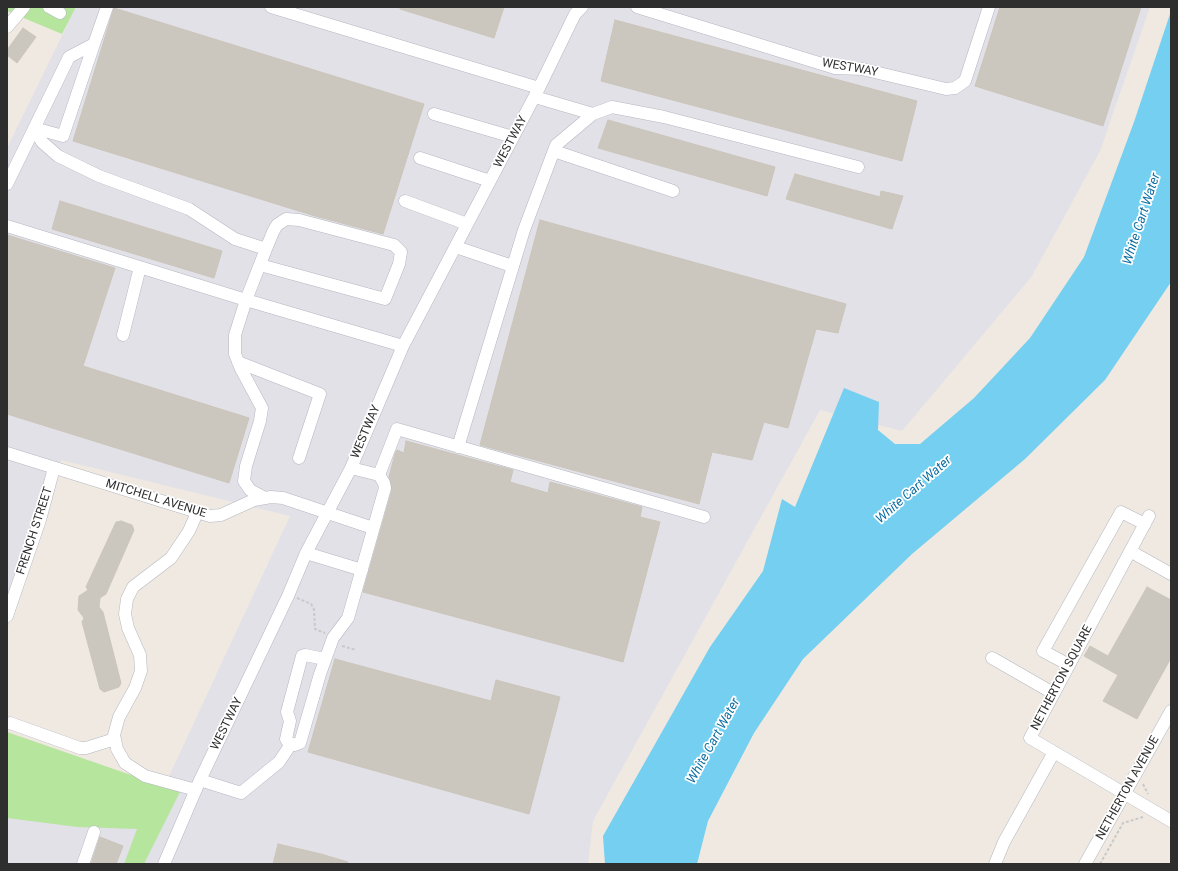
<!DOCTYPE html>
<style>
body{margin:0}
#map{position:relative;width:1178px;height:871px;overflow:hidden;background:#efe9e1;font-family:Roboto,sans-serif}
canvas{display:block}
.frame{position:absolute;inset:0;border:8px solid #2e2e2e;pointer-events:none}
</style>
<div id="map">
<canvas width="1178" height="871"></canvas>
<div class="frame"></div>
</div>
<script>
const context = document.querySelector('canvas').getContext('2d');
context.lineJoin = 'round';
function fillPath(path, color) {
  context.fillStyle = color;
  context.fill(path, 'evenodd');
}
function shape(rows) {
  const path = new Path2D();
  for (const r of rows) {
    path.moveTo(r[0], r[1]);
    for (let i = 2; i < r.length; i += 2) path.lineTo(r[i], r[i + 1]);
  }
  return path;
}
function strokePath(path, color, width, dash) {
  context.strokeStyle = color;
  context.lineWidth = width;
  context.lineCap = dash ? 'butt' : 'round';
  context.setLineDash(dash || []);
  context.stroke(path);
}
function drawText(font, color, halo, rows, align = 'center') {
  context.font = font + ' Roboto,sans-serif';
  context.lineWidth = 3.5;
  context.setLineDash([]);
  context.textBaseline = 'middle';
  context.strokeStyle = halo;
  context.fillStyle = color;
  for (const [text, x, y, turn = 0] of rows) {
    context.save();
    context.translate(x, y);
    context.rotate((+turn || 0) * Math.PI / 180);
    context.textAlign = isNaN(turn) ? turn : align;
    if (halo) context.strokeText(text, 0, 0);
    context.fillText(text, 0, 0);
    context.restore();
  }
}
fillPath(shape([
 [76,7,1150,7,1100,151,1032,276,902,431,820,410,593,821,588,864,7,864,7,732,164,787,290,516,61,460,7,630,7,148]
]), '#e3e1e8');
fillPath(shape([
 [7,7,76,7,62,34,7,11],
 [7,732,180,792,144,864,124,864,137,829,77,827,7,818]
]), '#b6e59e');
fillPath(shape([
 [1171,11,1171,282,1105,380,1025,459,912,554,803,659,754,733,708,821,697,864,605,864,603,836,710,647,763,571,782,499,795,507,844,388,879,402,878,430,895,444,920,444,974,398,1030,338,1084,257,1134,122]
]), '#75cff0');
const building = shape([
 [400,7,504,7,494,38,400,9,400,7],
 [1000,7,1141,7,1103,126,975,86,1000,7],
 [114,8,424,104,383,234,315,216,73,141,114,8],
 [615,20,917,101,902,161,601,81,615,20],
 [23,28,36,37,17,63,7,55,7,50,23,28],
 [608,120,775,167,767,196,598,148,608,120],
 [795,174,880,197,881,191,903,196,892,229,786,199,795,174],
 [60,201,222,251,214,278,52,229,60,201],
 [540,220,846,304,838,333,816,329,788,428,764,422,752,460,712,452,699,504,480,445,540,220],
 [7,235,115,268,83,366,249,418,229,483,7,414,7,235],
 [406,441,513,470,510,482,548,493,550,482,642,507,640,517,660,522,623,662,363,592,392,490,389,477,395,454,397,450,404,453,406,441],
 [121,521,132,525,134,530,106,594,100,598,99,607,103,612,121,683,119,687,104,692,100,689,82,622,84,618,78,610,79,596,88,590,86,587,116,522,121,521],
 [1147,587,1171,600,1171,658,1137,719,1103,701,1118,675,1084,656,1090,646,1108,656,1147,587],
 [335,659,491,701,496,680,560,697,529,814,308,752,335,659],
 [100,837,123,846,116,864,91,864,100,837],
 [278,844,321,854,348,862,348,864,273,864,278,844]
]);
fillPath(building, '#cbc7bf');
strokePath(building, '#cbc5ba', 1);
const minor = shape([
 [49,7,60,13],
 [271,7,539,88],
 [637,7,835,68,862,69,946,89,955,88,965,81,989,7],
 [7,27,24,7],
 [94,44,63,136,34,128,42,142,58,156,99,176,189,209,235,239,266,249],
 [535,97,593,114],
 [434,114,513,137],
 [554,151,673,191],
 [420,158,490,181],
 [7,184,69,57,94,44,107,7],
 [405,201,467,224],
 [7,226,246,300,403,346],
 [456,247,512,266],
 [260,265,385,299,399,264,401,252,394,245,299,220,286,219,277,225,273,232,266,249,246,300,235,335,235,354,241,369,262,408,260,421,246,466,244,481,250,490,265,498],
 [123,335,140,267],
 [238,362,320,394,299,458],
 [458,447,524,230,556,145,593,114,612,107,664,117,858,167],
 [7,453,210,516,221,515,254,500,271,497,283,498,373,528],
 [351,468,379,475,397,429,704,517],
 [1149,516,1030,738,1171,821],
 [1130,551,1171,574],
 [306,553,362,570],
 [7,616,40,520,54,468],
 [992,658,1053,693],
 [325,659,305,655,302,656,287,712,290,721,286,739,288,742,295,745,300,743,320,674,333,638,348,618,385,488,384,483,379,475],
 [1069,665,1043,651,1121,512,1145,524],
 [10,723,80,748,86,748,115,739],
 [200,780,241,793,279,762,291,744],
 [196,790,145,776,125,763,117,749,114,735,119,717,135,688,141,671,140,655,128,628,125,614,127,599,133,587,171,558,189,531,197,513],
 [83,864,94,832],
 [164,864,200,780,288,596,306,553,351,468,403,346,539,88,575,14,582,7],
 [995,864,1004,842,1054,752],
 [1085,864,1171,711]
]);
strokePath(minor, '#b4b7c1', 13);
strokePath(shape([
 [297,598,311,604,314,609,315,629,325,633],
 [342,646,356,650],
 [1143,784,1148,794],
 [1100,864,1123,823,1143,817]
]), '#c9c9c9', 2, [3, 2]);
strokePath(minor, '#fff', 12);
drawText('12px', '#2e2e2e', '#fff', [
 ["WESTWAY",850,68,10],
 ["WESTWAY",511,142,-62],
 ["WESTWAY",366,432,-67],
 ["MITCHELL AVENUE",156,499,17],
 ["FRENCH STREET",35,531,-72],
 ["NETHERTON SQUARE",1062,678,-62],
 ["WESTWAY",227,724,-64],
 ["NETHERTON AVENUE",1128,788,-61]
]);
drawText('italic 13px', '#0d6fa3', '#fff', [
 ["White Cart Water",1142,219,-72],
 ["White Cart Water",914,490,-41],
 ["White Cart Water",714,741,-61]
]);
</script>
